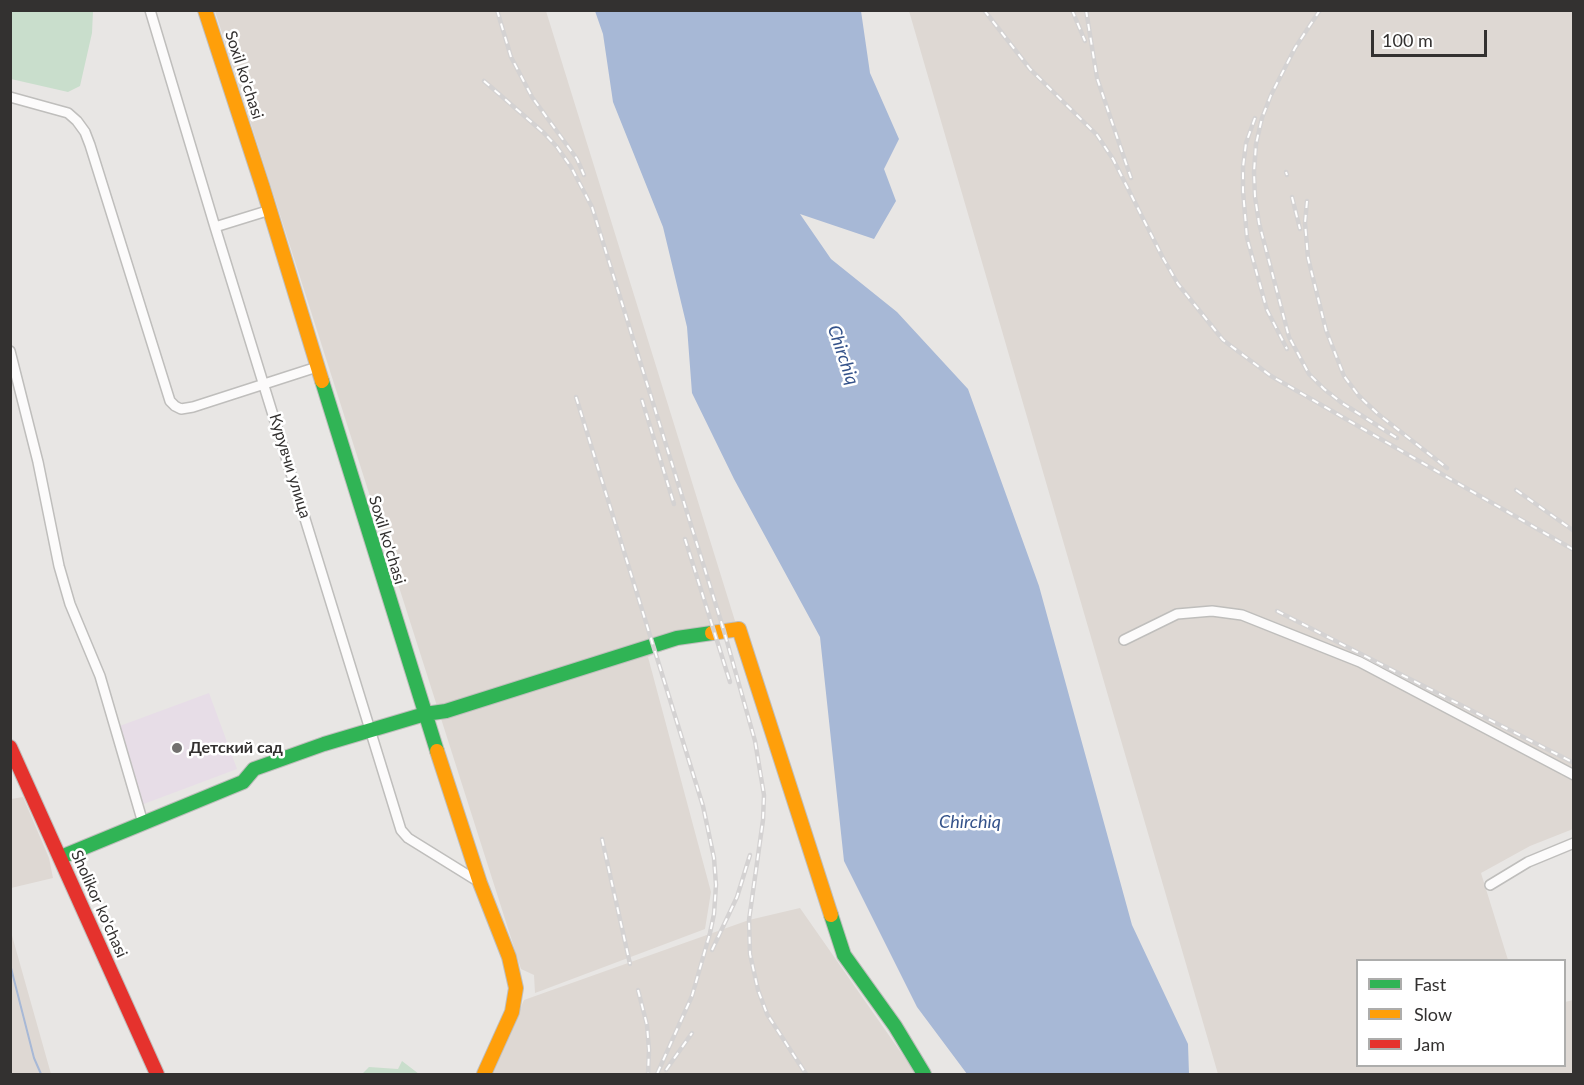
<!DOCTYPE html>
<meta charset="utf-8">
<style>
body{margin:0}
#map{position:relative;width:1584px;height:1085px;overflow:hidden;background:#e8e6e4;font-family:Lato,sans-serif}
canvas{display:block}
.frame{position:absolute;inset:0;border:12px solid #333130;pointer-events:none}
.legend{position:absolute;left:1356px;top:959px;width:210px;height:108px;box-sizing:border-box;background:#fff;border:2px solid #adadac;margin:0;padding:8px 10px;list-style:none;font-size:18px;color:#333130}
.legend li{display:flex;align-items:center;gap:12px;height:30px}
.legend b{width:30px;border:2px solid #adadac}
.scale{position:absolute;left:1371px;top:30px;width:116px;height:27px;box-sizing:border-box;border:3px solid #333130;border-top:0;padding-left:8px;font-size:18px;line-height:21px;white-space:nowrap;color:#333130;-webkit-text-stroke:4px #fff;paint-order:stroke}
</style>
<div id="map">
<canvas width="1584" height="1085"></canvas>
<div class="frame"></div>
<ul class="legend">
<li><b style="height:8px;background:#30b455"></b>Fast</li>
<li><b style="height:8px;background:#ff9f0a"></b>Slow</li>
<li><b style="height:8px;background:#e5322d"></b>Jam</li>
</ul>
<div class="scale">100 m</div>
</div>
<script>
const context = document.querySelector('canvas').getContext('2d');
context.lineJoin = 'round';
function fillPath(path, color) {
  context.fillStyle = color;
  context.fill(path, 'evenodd');
}
function shape(rows) {
  const path = new Path2D();
  for (const r of rows) {
    path.moveTo(r[0], r[1]);
    for (let i = 2; i < r.length; i += 2) path.lineTo(r[i], r[i + 1]);
  }
  return path;
}
function strokePath(path, color, width, dash) {
  context.strokeStyle = color;
  context.lineWidth = width;
  context.lineCap = dash ? 'butt' : 'round';
  context.setLineDash(dash || []);
  context.stroke(path);
}
function drawText(font, color, halo, rows, align = 'center') {
  context.font = font + ' Lato,sans-serif';
  context.lineWidth = 5;
  context.setLineDash([]);
  context.textBaseline = 'middle';
  context.strokeStyle = halo;
  context.fillStyle = color;
  for (const [text, x, y, turn = 0] of rows) {
    context.save();
    context.translate(x, y);
    context.rotate((+turn || 0) * Math.PI / 180);
    context.textAlign = isNaN(turn) ? turn : align;
    if (halo) context.strokeText(text, 0, 0);
    context.fillText(text, 0, 0);
    context.restore();
  }
}
fillPath(shape([
 [215,11,546,11,735,621,648,657,711,892,705,929,535,993,534,975,521,969],
 [909,11,1573,11,1573,829,1530,846,1481,873,1508,960,1358,960,1358,1066,1564,1066,1565,1002,1573,1000,1573,1074,1218,1074],
 [23,797,49,858,53,878,11,888,11,799],
 [800,908,916,1074,492,1074,524,1000,749,920],
 [10,932,11,932,51,1074,11,1074]
]), '#ded8d3');
fillPath(shape([
 [209,693,237,769,141,805,117,727]
]), '#e7dde7');
fillPath(shape([
 [11,10,93,11,92,33,80,86,68,92,11,79],
 [402,1061,419,1074,362,1074,369,1067,398,1069]
]), '#c9decc');
fillPath(shape([
 [595,11,861,11,870,73,899,139,884,169,896,201,874,239,800,214,831,259,897,312,968,389,1039,586,1132,925,1188,1044,1189,1074,967,1074,917,1007,844,861,820,637,734,479,692,393,687,327,663,227,613,102,603,34]
]), '#a7b8d6');
strokePath(shape([
 [10,964,34,1058,41,1074]
]), '#a7b8d6', 2);
const street = shape([
 [150,10,215,227,401,830,408,838,479,882],
 [10,97,68,113,77,121,85,132,90,145,170,401,175,406,181,409,193,407,317,367],
 [215,227,270,210],
 [10,351,38,462,59,566,70,604,100,676,143,823],
 [1124,640,1177,614,1212,611,1242,615,1360,662,1574,775],
 [1490,885,1528,862,1574,843]
]);
const fast = shape([
 [322,381,437,751],
 [61,857,243,782,254,769,324,744,425,714,446,711,677,638,712,633],
 [831,915,844,955,895,1026,924,1074]
]);
const slow = shape([
 [205,10,263,188,322,381],
 [712,633,739,629,831,915],
 [437,751,480,883,509,957,516,988,512,1012,484,1074]
]);
const jam = shape([
 [10,747,157,1074]
]);
strokePath(street, '#bfbebc', 12);
strokePath(fast, '#bfbebc', 16);
strokePath(slow, '#bfbebc', 16);
strokePath(jam, '#bfbebc', 16);
strokePath(street, '#fcfbfb', 9);
strokePath(fast, '#30b455', 14);
strokePath(slow, '#ff9f0a', 14);
strokePath(jam, '#e5322d', 14);
const rail = shape([
 [497,10,511,57,521,76,532,97,577,159,584,175],
 [984,10,1030,69,1097,135,1113,159,1163,258,1178,284,1223,340,1271,376,1574,550],
 [1072,10,1085,41],
 [1086,10,1097,78,1131,178],
 [1320,10,1295,48,1271,95,1262,118,1256,144,1254,172,1255,197,1259,223,1289,337,1309,374,1324,389,1342,403,1397,438],
 [484,81,544,133,557,147,571,167,592,207,724,631,755,741,764,795,763,820,749,920,750,954,758,990,767,1014,806,1074],
 [1255,118,1246,143,1243,167,1243,191,1247,238,1267,310,1287,349],
 [1286,172,1287,175],
 [1292,197,1300,229],
 [1307,201,1305,223,1308,258,1326,330,1344,376,1359,396,1378,414,1447,468],
 [576,397,703,806,714,858,716,885,714,914,710,933,692,996,657,1074],
 [642,400,674,504],
 [1516,490,1574,531],
 [685,539,730,682],
 [1277,611,1574,763],
 [602,839,630,964],
 [712,950,737,897,750,855],
 [638,990,647,1025,649,1050,648,1074],
 [666,1070,692,1033]
]);
strokePath(rail, '#d4d2d2', 4.5);
strokePath(rail, '#fff', 2, [7]);
for (const [x, y, r, color] of [
 [177,748,6,"#72706f"]
]) {
  const dot = new Path2D();
  dot.arc(x, y, r, 0, 2 * Math.PI);
  context.fillStyle = color;
  context.fill(dot);
  strokePath(dot, '#fff', 2);
}
drawText('16px', '#333130', '#fff', [
 ["Soxil ko'chasi",244,75,72],
 ["Курувчи улица",290,466,73],
 ["Soxil ko'chasi",387,540,73],
 ["Sholikor ko'chasi",99,904,66]
]);
drawText('bold 16px', '#333130', '#fff', [
 ["Детский сад",189,748]
], 'left');
drawText('italic 18px', '#34528a', '#fff', [
 ["Chirchiq",843,355,71],
 ["Chirchiq",970,822]
]);
</script>
